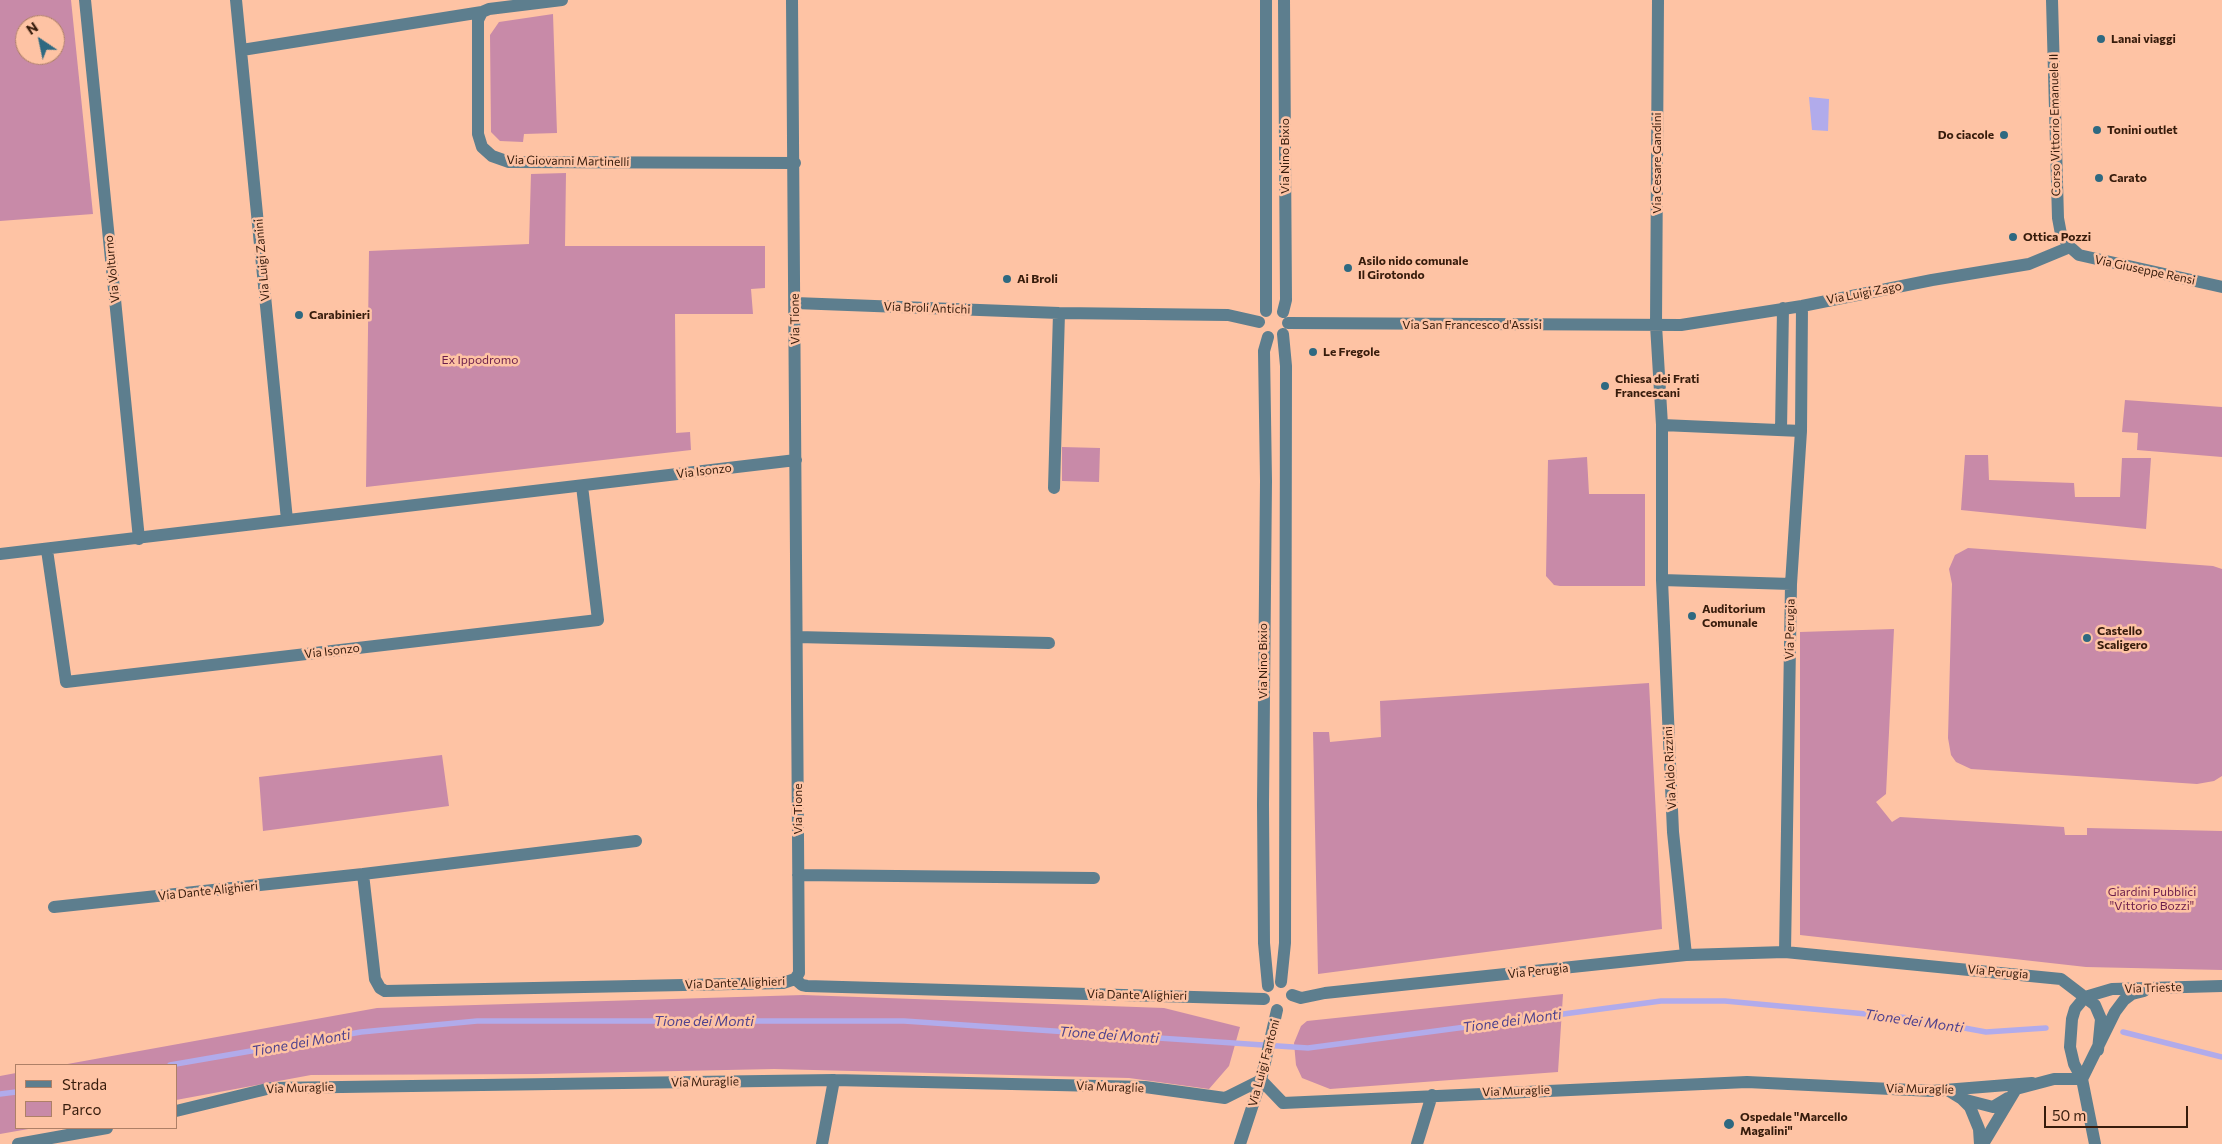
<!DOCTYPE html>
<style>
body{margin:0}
#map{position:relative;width:2222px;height:1144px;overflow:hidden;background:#fec3a4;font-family:Commissioner,sans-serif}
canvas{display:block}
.legend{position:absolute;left:15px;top:1064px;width:162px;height:65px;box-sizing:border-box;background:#fec3a4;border:1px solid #ae8067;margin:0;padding:6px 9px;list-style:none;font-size:15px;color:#371c0c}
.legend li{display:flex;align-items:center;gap:10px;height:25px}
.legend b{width:25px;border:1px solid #ae8067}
.north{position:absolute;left:15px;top:15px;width:50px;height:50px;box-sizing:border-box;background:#fec3a4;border:1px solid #ae8067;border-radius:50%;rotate:326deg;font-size:14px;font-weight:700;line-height:20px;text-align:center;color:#371c0c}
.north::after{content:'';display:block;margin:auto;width:18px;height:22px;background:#2e6981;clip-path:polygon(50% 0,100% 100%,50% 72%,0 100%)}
.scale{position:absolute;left:2044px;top:1106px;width:144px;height:22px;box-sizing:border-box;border:2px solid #371c0c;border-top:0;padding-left:6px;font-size:15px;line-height:18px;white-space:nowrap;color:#371c0c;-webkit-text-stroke:4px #fec3a4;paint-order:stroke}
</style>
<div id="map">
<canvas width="2222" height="1144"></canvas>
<ul class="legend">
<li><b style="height:6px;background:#5d7e8e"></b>Strada</li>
<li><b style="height:14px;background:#c88aa8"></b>Parco</li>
</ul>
<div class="north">N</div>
<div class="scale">50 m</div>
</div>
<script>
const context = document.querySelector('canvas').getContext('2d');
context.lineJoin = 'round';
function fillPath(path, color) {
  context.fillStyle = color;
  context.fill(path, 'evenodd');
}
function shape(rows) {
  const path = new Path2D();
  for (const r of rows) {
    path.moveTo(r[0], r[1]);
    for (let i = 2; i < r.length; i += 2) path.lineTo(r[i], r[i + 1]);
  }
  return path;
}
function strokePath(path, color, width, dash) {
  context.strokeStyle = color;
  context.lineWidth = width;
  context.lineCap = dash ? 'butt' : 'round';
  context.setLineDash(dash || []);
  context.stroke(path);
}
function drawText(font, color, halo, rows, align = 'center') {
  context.font = font + ' Commissioner,sans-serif';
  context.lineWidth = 5;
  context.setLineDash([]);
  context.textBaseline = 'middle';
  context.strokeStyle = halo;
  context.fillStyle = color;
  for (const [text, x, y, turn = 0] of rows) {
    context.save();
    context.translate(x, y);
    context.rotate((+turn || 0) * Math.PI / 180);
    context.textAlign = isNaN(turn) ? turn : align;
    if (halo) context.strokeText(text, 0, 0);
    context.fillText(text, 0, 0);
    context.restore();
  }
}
fillPath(shape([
 [0,0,71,0,93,214,0,221],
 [25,25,55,25,55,55,25,55],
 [553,14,557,133,524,134,523,142,500,141,491,132,490,35,499,22],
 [566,173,565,246,765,246,765,288,751,289,753,314,675,314,676,433,690,432,691,450,366,487,369,251,529,244,531,174],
 [2125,400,2222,407,2222,457,2137,450,2138,433,2122,432],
 [1062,447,1100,448,1099,482,1062,481],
 [1965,455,1988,455,1989,480,2074,483,2075,497,2120,497,2122,458,2151,458,2146,529,1961,510],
 [1587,457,1589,494,1645,494,1645,586,1560,586,1554,585,1546,576,1548,460],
 [1968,548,2213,566,2222,569,2222,776,2214,781,2197,784,1971,769,1956,762,1951,755,1948,738,1952,584,1949,569,1955,555],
 [1894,629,1886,794,1876,802,1892,822,1900,817,2064,827,2065,835,2087,835,2087,828,2222,831,2222,970,2086,967,1800,935,1800,632],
 [1649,683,1662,929,1318,974,1313,732,1329,732,1330,742,1381,737,1380,701],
 [442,755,449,806,263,831,259,777],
 [1563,994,1558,1072,1330,1089,1302,1078,1296,1065,1294,1043,1301,1026,1307,1021],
 [803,995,1164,1008,1240,1027,1229,1066,1209,1089,1129,1078,774,1069,535,1074,311,1075,176,1100,176,1065,62,1065,377,1008],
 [16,1073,16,1128,34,1128,0,1134,0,1076]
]), '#c88aa8');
fillPath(shape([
 [1809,97,1829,99,1828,131,1812,130]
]), '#b1abeb');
strokePath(shape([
 [2123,1032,2222,1057],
 [170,1065,361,1032,477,1021,904,1021,1308,1048,1661,1001,1725,1001,1910,1018,1986,1032,2046,1028],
 [0,1094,16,1092]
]), '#b1abeb', 5.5);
strokePath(shape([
 [85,0,139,539],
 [236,0,287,520],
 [562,0,489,9,482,12,478,20,478,134,482,147,492,156,509,162,795,163],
 [792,0,799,973,795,979],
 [1266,0,1266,311],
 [1658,0,1656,325,1662,425],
 [2052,0,2058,218,2061,234,2070,247,2079,255,2222,287],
 [242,50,482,12],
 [795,303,1059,313,1228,315,1259,322],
 [1283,312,1286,300,1284,0],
 [1288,323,1681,325,1802,306,1932,280,2029,264,2070,247],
 [1268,337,1264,351,1266,481,1263,804,1264,943,1268,986],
 [1781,430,1783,308],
 [1054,488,1059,313],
 [47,550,66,682,598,620,582,486],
 [0,554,796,460],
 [1662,580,1791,584],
 [797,637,1049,643],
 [363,874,375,979,380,988,385,991,783,983,795,979],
 [798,875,1094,878],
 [54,907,363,874,636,841],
 [1785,952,1791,584,1801,431,1802,306],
 [1686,955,1673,832,1662,580,1662,425,1801,431],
 [795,979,802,985,807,986,1264,999],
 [1281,982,1285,943,1286,366,1283,334],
 [1292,995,1301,998,1325,993,1686,955,1785,952,2061,979,2095,1005,2101,1019,2098,1050],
 [2082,1079,2115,1012,2124,1000,2132,994,2144,991],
 [1261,1080,1283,1103,1747,1082,1932,1091,2032,1083],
 [1949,1091,1962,1099,1970,1107,1979,1129,1980,1144],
 [1962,1099,1993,1107,2008,1098],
 [176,1111,271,1088,834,1080,1145,1087,1225,1098,1261,1080],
 [18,1144,107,1128],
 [822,1144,834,1080],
 [1240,1144,1261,1080,1277,1010],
 [1417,1144,1432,1095],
 [1983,1144,2016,1089,2054,1079,2082,1079],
 [2095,1144,2082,1079,2074,1064,2070,1047,2072,1019,2075,1009,2085,997,2112,989,2222,986]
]), '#5d7e8e', 12);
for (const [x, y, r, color] of [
 [2101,39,5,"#2e6981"],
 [2097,130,5,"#2e6981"],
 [2004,135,5,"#2e6981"],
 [2099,178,5,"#2e6981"],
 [2013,237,5,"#2e6981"],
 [1348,268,5,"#2e6981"],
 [1007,279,5,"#2e6981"],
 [299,315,5,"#2e6981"],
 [1313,352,5,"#2e6981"],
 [1605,386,5,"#2e6981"],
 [1692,616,5,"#2e6981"],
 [2087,638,5,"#2e6981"],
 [1729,1124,6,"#2e6981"]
]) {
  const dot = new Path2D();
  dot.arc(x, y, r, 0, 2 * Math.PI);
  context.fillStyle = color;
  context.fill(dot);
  strokePath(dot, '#fec3a4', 2);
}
drawText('bold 12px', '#371c0c', '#fec3a4', [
 ["Lanai viaggi",2111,39],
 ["Tonini outlet",2107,130],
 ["Do ciacole",1994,135,"right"],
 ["Carato",2109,178],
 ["Ottica Pozzi",2023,237],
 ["Asilo nido comunale",1358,261],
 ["Il Girotondo",1358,275],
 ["Ai Broli",1017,279],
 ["Carabinieri",309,315],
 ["Le Fregole",1323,352],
 ["Chiesa dei Frati",1615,379],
 ["Francescani",1615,393],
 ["Auditorium",1702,609],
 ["Comunale",1702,623],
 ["Castello",2097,631],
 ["Scaligero",2097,645],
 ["Ospedale \"Marcello",1740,1117],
 ["Magalini\"",1740,1131]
], 'left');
drawText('12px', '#371c0c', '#fec3a4', [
 ["Corso Vittorio Emanuele II",2055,125,-91],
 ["Via Nino Bixio",1285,156,-90],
 ["Via Giovanni Martinelli",568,161,1],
 ["Via Cesare Gandini",1657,163,-90],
 ["Via Luigi Zanini",262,260,-95],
 ["Via Volturno",112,269,-96],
 ["Via Giuseppe Rensi",2145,270,12],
 ["Via Luigi Zago",1864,293,-11],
 ["Via Broli Antichi",927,308,2],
 ["Via Tione",795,319,-91],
 ["Via San Francesco d'Assisi",1472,325],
 ["Via Isonzo",704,471,-7],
 ["Via Perugia",1790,629,-89],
 ["Via Isonzo",332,651,-7],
 ["Via Nino Bixio",1263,661,-90],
 ["Via Aldo Rizzini",1670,768,-93],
 ["Via Tione",798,809,-90],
 ["Via Dante Alighieri",208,891,-6],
 ["Via Perugia",1538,971,-6],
 ["Via Perugia",1998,972,5],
 ["Via Dante Alighieri",735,983,-2],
 ["Via Trieste",2153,988,-2],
 ["Via Dante Alighieri",1137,995,1],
 ["Via Luigi Fantoni",1264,1063,-75],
 ["Via Muraglie",705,1082,-1],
 ["Via Muraglie",1110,1087,2],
 ["Via Muraglie",300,1088,-2],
 ["Via Muraglie",1920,1089,1],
 ["Via Muraglie",1516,1091,-2]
]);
drawText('12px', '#6b1d4b', '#fec3a4', [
 ["Ex Ippodromo",480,360],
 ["Giardini Pubblici",2152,892],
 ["\"Vittorio Bozzi\"",2152,906]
]);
drawText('italic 14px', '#4f428e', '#fec3a4', [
 ["Tione dei Monti",704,1021],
 ["Tione dei Monti",1512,1021,-8],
 ["Tione dei Monti",1914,1021,8],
 ["Tione dei Monti",1109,1035,4],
 ["Tione dei Monti",301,1043,-10]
]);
</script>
